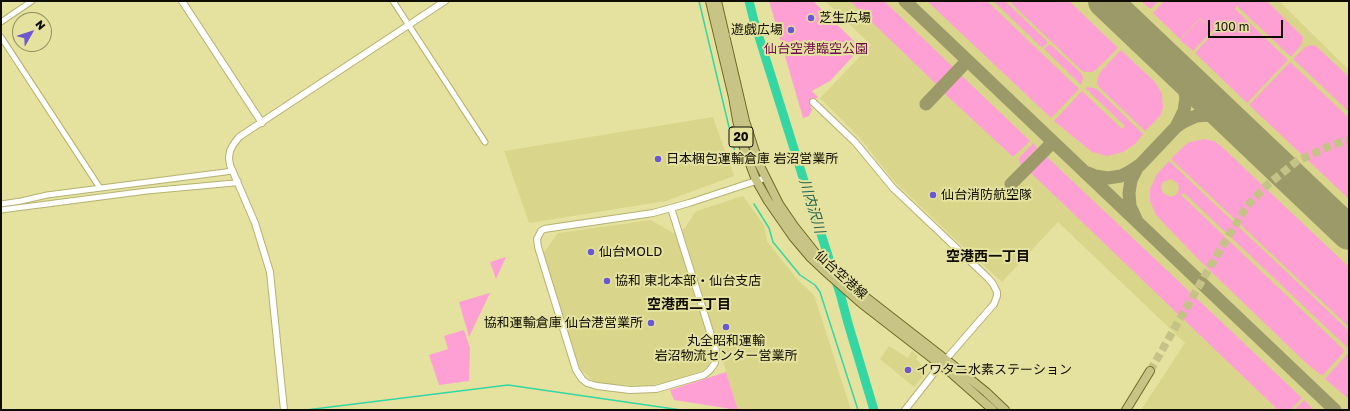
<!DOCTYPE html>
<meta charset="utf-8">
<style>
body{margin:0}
#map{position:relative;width:1350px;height:411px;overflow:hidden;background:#e5e29f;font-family:"Golos Text",sans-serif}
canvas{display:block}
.frame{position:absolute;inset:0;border:2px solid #0f0d00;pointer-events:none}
.north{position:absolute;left:12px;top:12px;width:40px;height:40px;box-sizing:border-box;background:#e5e29f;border:1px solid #8f8d5f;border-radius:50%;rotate:51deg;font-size:11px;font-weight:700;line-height:16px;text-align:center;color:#0f0d00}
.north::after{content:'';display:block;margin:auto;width:14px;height:18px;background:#6b58d1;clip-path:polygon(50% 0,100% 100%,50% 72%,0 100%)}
.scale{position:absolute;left:1208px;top:20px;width:75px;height:18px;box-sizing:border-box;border:2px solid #0f0d00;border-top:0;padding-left:5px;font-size:12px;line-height:14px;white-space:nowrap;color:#0f0d00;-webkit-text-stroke:3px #e5e29f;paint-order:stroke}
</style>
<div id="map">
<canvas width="1350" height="411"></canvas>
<div class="frame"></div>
<div class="north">N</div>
<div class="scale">100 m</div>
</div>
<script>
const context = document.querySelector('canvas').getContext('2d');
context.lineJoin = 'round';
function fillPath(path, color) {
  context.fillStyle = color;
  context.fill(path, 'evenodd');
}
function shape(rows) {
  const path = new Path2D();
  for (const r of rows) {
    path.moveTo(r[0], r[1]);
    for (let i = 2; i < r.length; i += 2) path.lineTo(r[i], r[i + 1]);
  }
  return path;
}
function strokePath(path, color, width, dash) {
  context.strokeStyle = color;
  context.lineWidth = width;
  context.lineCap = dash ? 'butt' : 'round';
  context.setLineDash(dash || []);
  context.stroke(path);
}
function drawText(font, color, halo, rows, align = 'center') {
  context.font = font + ' "Golos Text","Noto Sans JP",sans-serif';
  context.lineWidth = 4;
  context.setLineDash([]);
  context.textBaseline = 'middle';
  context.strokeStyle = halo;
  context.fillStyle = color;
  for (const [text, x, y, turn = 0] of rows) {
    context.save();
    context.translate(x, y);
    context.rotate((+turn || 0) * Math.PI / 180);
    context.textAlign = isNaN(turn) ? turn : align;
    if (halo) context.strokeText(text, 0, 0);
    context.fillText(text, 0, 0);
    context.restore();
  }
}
fillPath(shape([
 [825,1,1279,1,1349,70,1349,410,1141,410,1185,343,1058,222,1002,282,958,242,892,179,860,138,820,98,871,45],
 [713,117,734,176,666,201,529,223,504,151],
 [743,196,764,225,767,241,796,278,814,295,851,410,738,410,682,229,685,228,696,211],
 [651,220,673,233,676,233,712,350,711,357,708,366,701,371,672,382,644,386,596,383,579,368,543,253,545,251,558,233],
 [889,346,908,358,912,351,918,356,916,359,922,365,924,375,914,387,880,359]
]), '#d9d68b');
fillPath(shape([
 [769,1,813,1,854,41,859,50,830,81,812,91,818,97,810,104,812,110,809,116,803,118],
 [850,1,884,1,954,68,937,85],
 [927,1,987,1,1079,89,1051,118],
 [993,1,1005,1,1047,41,1047,43,1042,48],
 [1009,1,1069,1,1118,48,1096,70,1092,72,1085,72,1081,70],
 [1141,1,1159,1,1150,9],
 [1164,1,1267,1,1303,37,1302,44,1291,57,1237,6,1235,9,1288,60,1247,103,1195,53,1217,29,1221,28,1223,29,1224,28,1216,21,1216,27,1193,51,1180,40,1200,19,1213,30,1200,18,1180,39,1153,13],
 [1048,45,1051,45,1082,74,1083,79,1081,85,1044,49],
 [1313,45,1317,47,1349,77,1349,112,1293,59,1305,47],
 [1121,50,1155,82,1162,94,1163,108,1160,116,1145,131,1099,87,1097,83,1098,77,1101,71],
 [1290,62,1349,118,1349,199,1249,105],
 [961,75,1030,141,1014,156,1012,156,944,93],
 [1088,87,1097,89,1143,134,1135,144,1123,152,1107,156,1092,152,1054,121,1082,91,1122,129,1125,126,1085,88],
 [1204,139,1214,141,1221,146,1349,267,1349,327,1171,159,1185,145,1190,142],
 [1033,143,1037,148,1021,165,1019,161,1020,157],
 [1046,156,1302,398,1290,410,1278,410,1031,173],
 [1169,161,1349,331,1348,348,1184,193,1181,195,1345,351,1322,376,1306,363,1197,258,1156,215,1150,201,1150,189,1157,174],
 [1171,179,1178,184,1179,189,1176,195,1170,197,1163,193,1161,187,1163,182],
 [506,257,496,279,490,262],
 [490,293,469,337,459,302],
 [464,330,470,348,469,381,439,385,429,355,448,349,444,336],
 [1348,353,1349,355,1349,399,1325,379],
 [726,372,738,410,674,400,670,390],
 [1304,400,1314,410,1294,410]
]), '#ffa0d4');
strokePath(shape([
 [699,1,738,165],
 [754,204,769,228,773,242,800,275,815,285,820,292,858,410],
 [306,410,508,385,681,410]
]), '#34d7a3', 1.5);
strokePath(shape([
 [749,1,754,21,805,184,840,293,848,323,874,410]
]), '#34d7a3', 9);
strokePath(shape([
 [905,1,1335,410],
 [1176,68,1183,80,1186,98,1184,111,1177,125],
 [926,104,967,61],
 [1088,173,1095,176,1108,178,1121,176,1129,172,1140,165,1176,127,1183,122,1196,116,1209,115,1218,117,1230,122,1238,127],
 [1011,184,1053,142],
 [1136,219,1130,206,1129,193,1131,180,1138,166]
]), '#9c9a69', 13);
strokePath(shape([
 [1105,1,1349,233]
]), '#9c9a69', 34);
strokePath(shape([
 [1150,371,1211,265,1247,206,1266,186,1297,161,1332,145,1349,140]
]), '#c5c287', 8, [8, 4]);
const minor = shape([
 [393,1,485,142],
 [1,22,32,1],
 [1,37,100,188],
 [1,204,21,201,47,195,233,171],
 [1,210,147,191,234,183,238,181]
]);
const tertiary = shape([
 [182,1,262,123],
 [813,102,855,142,893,188,988,278,993,284,997,292,997,296,994,304,934,373,905,410],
 [671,208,716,351,715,363,710,370,704,375,656,389,630,390,597,386,587,383,582,379,576,370,538,247,537,239,541,231,544,229,653,213,689,203,765,178],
 [284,410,270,272,255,223,230,165,229,158,230,151,233,145,239,137,445,1]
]);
const primary = shape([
 [710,1,733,97,737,120,744,148,756,180,768,201,793,237,810,257,827,273,861,303,950,372,993,410],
 [717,1,745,121,759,164,779,204,794,226,817,255,828,266,859,292,954,366,986,392,1005,410],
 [1126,410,1150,371]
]);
strokePath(minor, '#b5b271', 7);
strokePath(tertiary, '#b5b271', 8);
strokePath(primary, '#6f6b23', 10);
strokePath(minor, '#fff', 5);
strokePath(tertiary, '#fff', 6);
strokePath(primary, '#c7c486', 8);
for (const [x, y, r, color] of [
 [811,18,4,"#6b58d1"],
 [791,30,4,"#6b58d1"],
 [658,159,4,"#6b58d1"],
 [933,195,4,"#6b58d1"],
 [591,252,4,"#6b58d1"],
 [607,281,4,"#6b58d1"],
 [651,323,4,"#6b58d1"],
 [726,327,4,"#6b58d1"],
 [908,370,4,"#6b58d1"]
]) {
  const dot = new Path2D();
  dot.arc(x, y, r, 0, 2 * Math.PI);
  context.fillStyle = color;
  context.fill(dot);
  strokePath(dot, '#e5e29f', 1.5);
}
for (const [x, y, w] of [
 [741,137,24]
]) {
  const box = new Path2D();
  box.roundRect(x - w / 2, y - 10, w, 20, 3);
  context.fillStyle = '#e5e29f';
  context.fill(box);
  strokePath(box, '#0f0d00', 1);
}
drawText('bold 12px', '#0f0d00', null, [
 ["20",741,137]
]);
drawText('13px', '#0f0d00', '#e5e29f', [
 ["芝生広場",819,18],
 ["遊戯広場",783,30,"right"],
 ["日本梱包運輸倉庫 岩沼営業所",666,159],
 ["仙台消防航空隊",941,195],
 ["仙台MOLD",599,252],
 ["協和 東北本部・仙台支店",615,281],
 ["協和運輸倉庫 仙台港営業所",643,323,"right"],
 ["丸全昭和運輸",726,341,"center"],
 ["岩沼物流センター営業所",726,356,"center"],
 ["イワタニ水素ステーション",916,370]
], 'left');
drawText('13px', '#6e0a4d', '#e5e29f', [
 ["仙台空港臨空公園",816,49]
]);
drawText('13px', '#0f0d00', '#e5e29f', [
 ["仙台空港線",841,275,42]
]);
drawText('italic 14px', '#27624c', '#e5e29f', [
 ["川内沢川",812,206,73]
]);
drawText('bold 14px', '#0f0d00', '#e5e29f', [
 ["空港西一丁目",988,257],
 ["空港西二丁目",689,305]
]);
</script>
